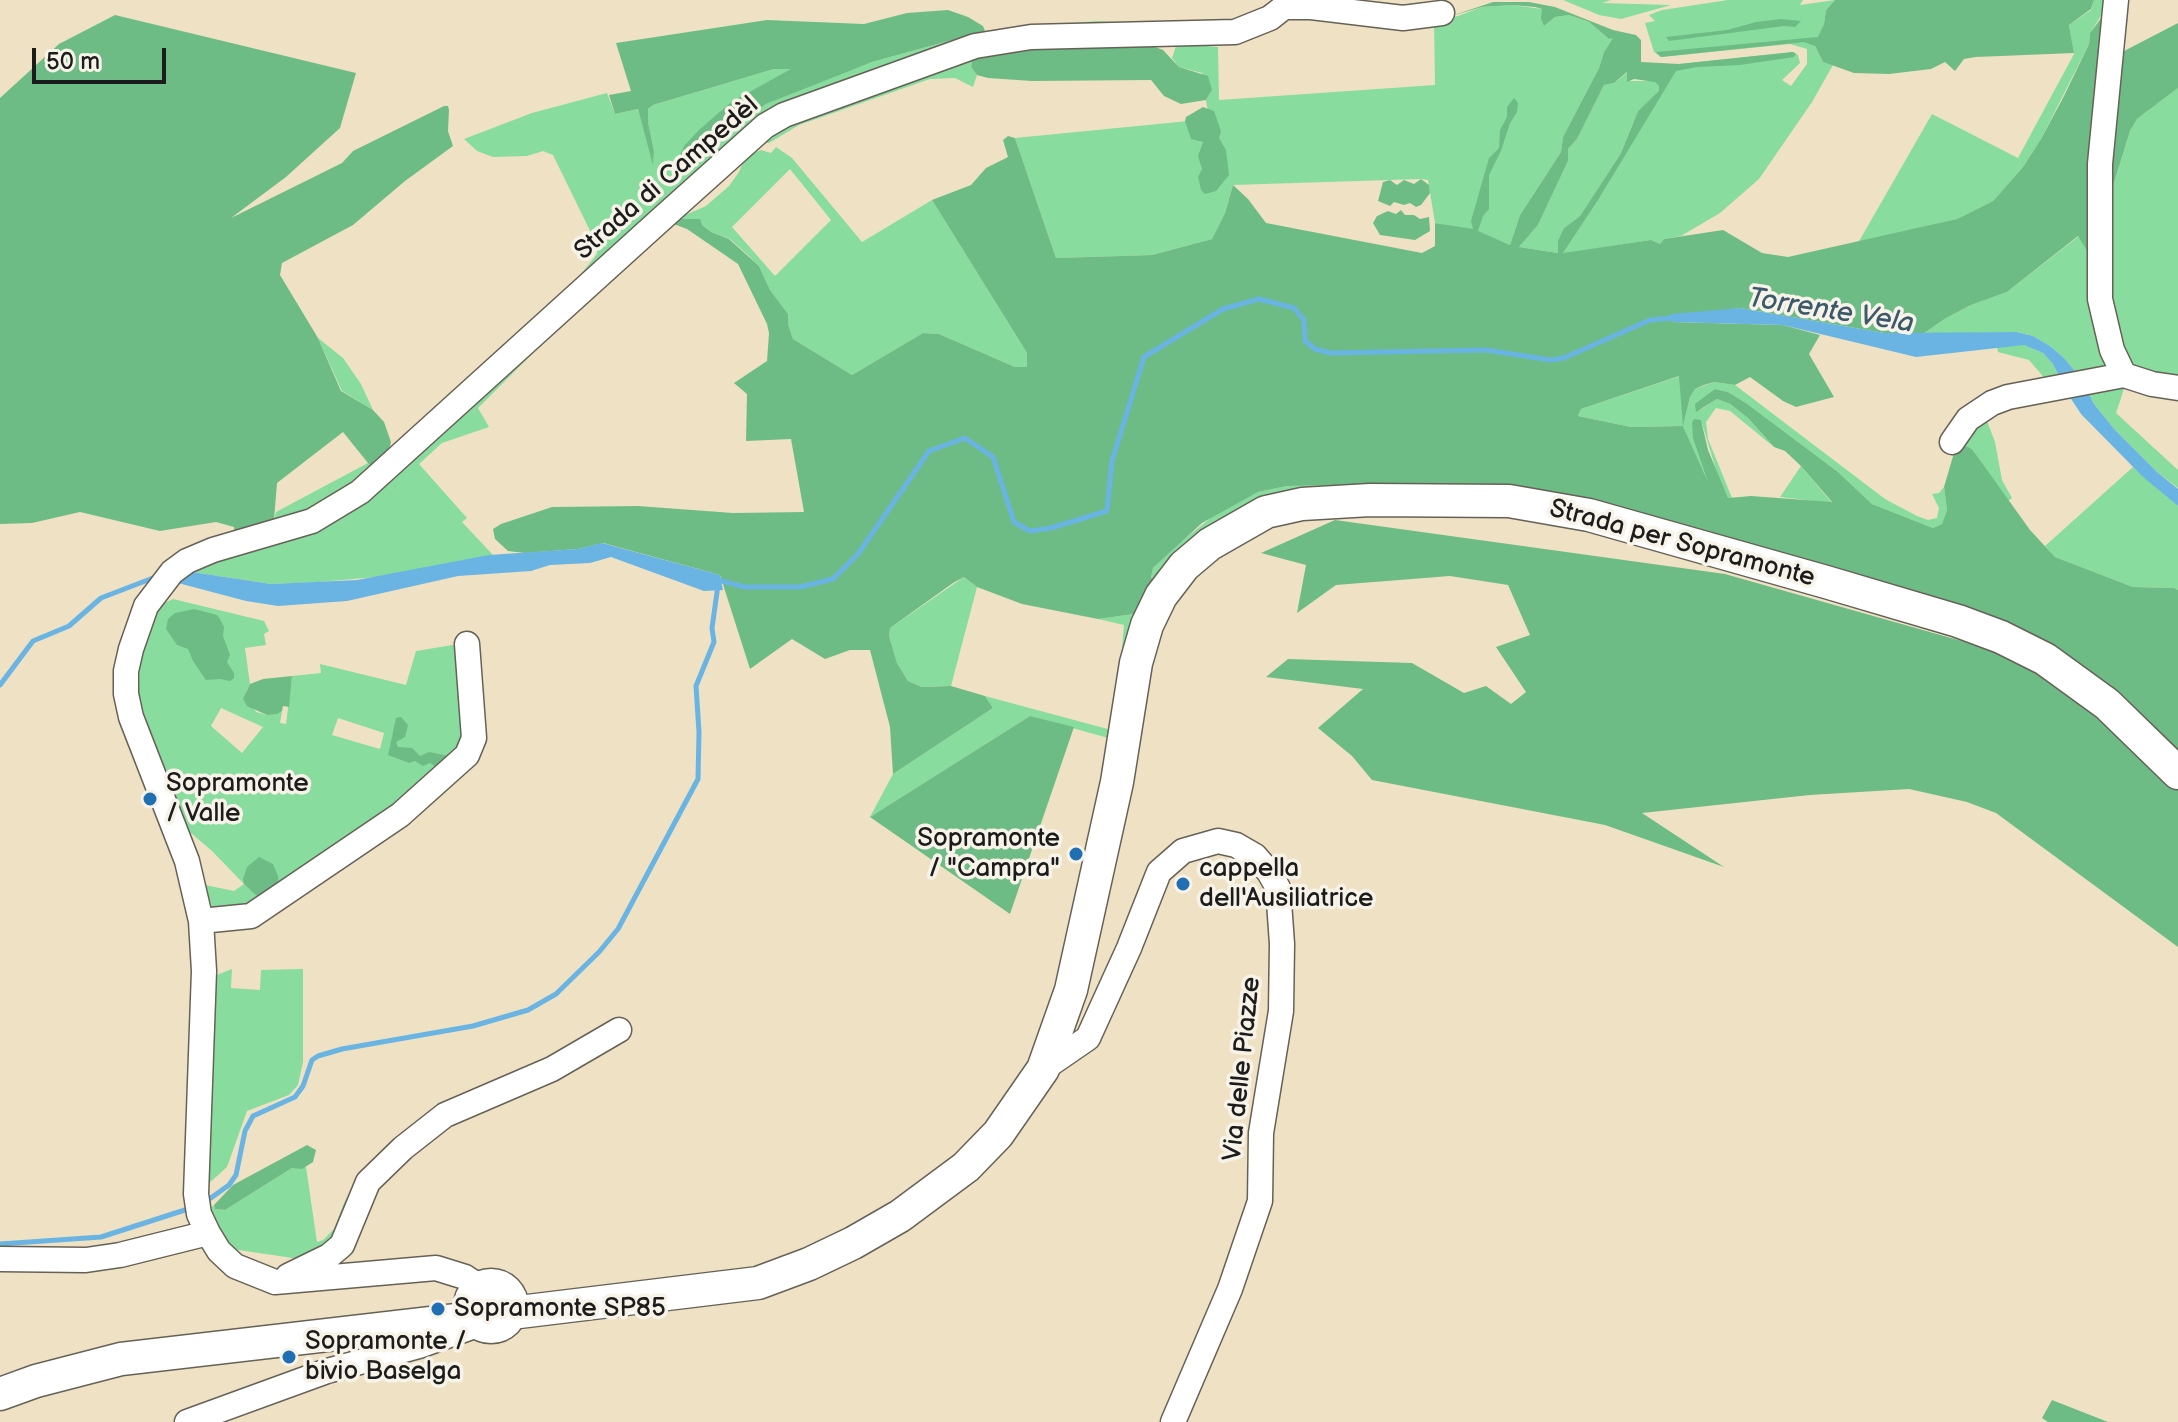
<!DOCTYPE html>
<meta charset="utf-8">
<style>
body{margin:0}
#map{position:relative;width:2178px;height:1422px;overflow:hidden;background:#efe2c4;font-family:"Balsamiq Sans",sans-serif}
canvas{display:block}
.scale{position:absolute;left:32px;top:48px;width:134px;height:36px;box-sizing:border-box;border:4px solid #1c1c1c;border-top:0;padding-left:10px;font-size:24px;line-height:28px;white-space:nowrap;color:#1c1c1c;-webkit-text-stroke:6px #f7f3e8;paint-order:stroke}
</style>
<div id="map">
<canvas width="2178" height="1422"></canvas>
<div class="scale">50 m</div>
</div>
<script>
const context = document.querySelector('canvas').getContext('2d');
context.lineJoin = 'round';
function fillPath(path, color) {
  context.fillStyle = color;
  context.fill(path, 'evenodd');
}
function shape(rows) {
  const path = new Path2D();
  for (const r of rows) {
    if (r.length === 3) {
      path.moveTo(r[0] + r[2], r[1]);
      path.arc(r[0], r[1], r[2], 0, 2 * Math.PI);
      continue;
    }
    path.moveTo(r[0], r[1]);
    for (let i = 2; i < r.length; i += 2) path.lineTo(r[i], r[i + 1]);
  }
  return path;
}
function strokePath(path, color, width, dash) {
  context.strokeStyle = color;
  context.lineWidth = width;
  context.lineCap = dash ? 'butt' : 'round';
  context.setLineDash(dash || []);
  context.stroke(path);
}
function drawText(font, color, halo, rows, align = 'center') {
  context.font = font + ' "Balsamiq Sans",sans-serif';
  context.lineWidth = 7;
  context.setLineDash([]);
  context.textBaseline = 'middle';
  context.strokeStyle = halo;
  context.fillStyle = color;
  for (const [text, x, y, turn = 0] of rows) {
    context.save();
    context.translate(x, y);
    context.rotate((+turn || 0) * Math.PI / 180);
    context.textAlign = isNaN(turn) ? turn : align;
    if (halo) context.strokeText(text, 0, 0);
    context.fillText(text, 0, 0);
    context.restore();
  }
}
fillPath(shape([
 [1563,0,1611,0,1602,3,1671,5,1621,19,1599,15],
 [1728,0,1803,0,1800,5,1835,0,1826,10,1824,24,1815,46,1823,62,1833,65,1812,102,1759,179,1720,213,1681,236,1664,239,1660,244,1651,240,1562,254,1597,202,1679,64,1793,52,1798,55,1800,63,1782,80,1791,86,1807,64,1807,49,1790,44,1661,57,1654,52,1645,23,1655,21,1649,15,1662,10],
 [2094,0,2111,0,2090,33,2089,44,2041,139,2023,167,1993,201,1957,219,1858,243,1932,114,2018,158,2074,54,2069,25,2091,10],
 [1512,5,1542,9,1544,26,1555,17,1569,15,1589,22,1609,39,1614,37,1604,52,1599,68,1563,137,1561,152,1520,215,1510,245,1473,230,1435,223,1428,180,1421,179,1233,185,1225,213,1212,239,1152,255,1056,258,1015,138,1209,119,1206,100,1212,90,1202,73,1179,67,1172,58,1177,43,1218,47,1219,100,1435,85,1434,21,1458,16,1482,7],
 [1096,21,1191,26,1070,28,791,101,573,284,597,254,597,245,553,155,543,151,527,156,493,157,477,151,464,139,532,113,607,93,615,114,638,109,653,161,654,151,648,122,648,109,653,105,774,69,793,69,731,102,700,130,685,146,684,175,742,122,766,104,818,82,872,62,985,31],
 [973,56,971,67,977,75,973,87,955,78,930,79,799,125,769,143,762,143,786,126],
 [1628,72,1627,81,1655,81,1659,86,1660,91,1638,111,1621,153,1580,216,1564,228,1558,253,1519,247,1538,225,1568,161,1568,149,1577,139,1604,85,1614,83],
 [2178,88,2178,383,2132,371,2115,348,2105,212,2130,131,2137,119],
 [776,147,792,158,862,242,932,200,1027,353,1027,367,1015,367,939,334,923,333,852,375,793,339,788,324,788,314,770,290,759,266,750,257,730,239,711,232,702,225,676,219,706,206,729,186,739,172,745,157,761,150,771,153],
 [790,169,831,220,775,276,732,227],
 [2079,236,2094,262,2112,370,2080,377,2064,358,2050,346,2033,336,2017,332,1923,334,1946,318,1971,305,2007,292],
 [546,337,536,350,478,408,489,427,442,443,419,464,467,518,462,522,493,555,376,577,319,582,271,584,192,572,201,566,278,542],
 [318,338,343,358,361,384,373,410,342,391],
 [2022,344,2043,353,2053,364,2061,380,2047,381,2029,360,1998,352,1997,347],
 [1680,376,1684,422,1690,397,1695,389,1714,382,1735,385,1885,499,1917,516,1928,520,1937,518,1939,508,1932,494,1939,493,1944,487,1947,510,1942,524,1933,528,1872,504,1838,472,1746,403,1728,392,1715,389,1700,410,1717,399,1730,404,1748,418,1774,447,1730,411,1716,408,1706,422,1708,439,1732,498,1728,498,1720,483,1701,420,1715,499,1683,426,1631,427,1578,416,1581,409],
 [2126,383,2116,413,2178,470,2178,488,2157,472,2115,430,2094,404,2086,388],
 [1984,413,1995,442,2002,480,2012,498,2008,501,1972,449,1956,446],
 [1293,461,1339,486,1371,487,1325,492,1155,585,1151,577,1153,568,1182,541,1218,512,1258,492,1287,486],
 [368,463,372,468,362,477,307,511,274,520,276,512],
 [1801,466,1832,503,1780,497],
 [2133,467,2178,506,2178,590,2174,588,2133,587,2055,557,2045,546],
 [964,577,977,587,951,686,922,687,908,681,897,663,889,636,890,628],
 [173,599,264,621,269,631,264,634,266,645,245,648,250,684,246,692,256,712,267,715,282,711,280,723,286,724,292,676,321,673,320,664,406,685,416,651,459,644,469,738,404,805,253,907,213,910,205,885,234,891,244,884,212,851,184,827,139,699,140,656,156,613,162,604],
 [221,708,263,727,242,753,211,726],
 [338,718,384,733,380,749,332,735],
 [1141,613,1115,740,1030,716,870,817,893,774,993,708,985,696,1115,731,1124,625,1098,619],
 [232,969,231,988,260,990,261,970,303,969,303,1062,298,1085,289,1095,247,1111,227,1167,207,1185,212,977],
 [432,1109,436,1110,390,1155,340,1240,306,1260,232,1249,226,1243,210,1209,214,1205,215,1209,225,1210,292,1168,306,1167,317,1242,323,1240,334,1229,344,1203,363,1170,392,1141,420,1124]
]), '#88dc9e');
fillPath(shape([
 [1835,0,2094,0,2091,9,2069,25,2074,53,1976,57,1964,59,1955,71,1945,62,1931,69,1889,74,1854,73,1823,62,1815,46,1804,42,1661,57,1656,52,1818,37,1824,24,1826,10],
 [1493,2,1529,2,1555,7,1613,30,1636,35,1641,40,1641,62,1679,64,1793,52,1796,54,1794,57,1740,65,1697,67,1676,71,1597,202,1563,253,1651,240,1660,244,1664,239,1723,230,1762,253,1788,257,1957,219,1993,201,2023,167,2041,139,2064,96,2089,44,2090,33,2102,17,2104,9,2094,262,2078,236,2007,292,1971,305,1946,318,1923,334,1884,333,1740,308,1667,318,1673,322,1783,325,1820,335,1809,354,1834,397,1796,407,1783,401,1750,377,1735,385,1714,382,1704,385,1695,389,1690,397,1683,426,1708,482,1693,438,1692,423,1694,419,1701,420,1708,450,1728,498,1751,496,1832,502,1801,466,1785,451,1774,447,1748,418,1730,404,1717,399,1696,412,1695,404,1715,389,1728,392,1746,403,1838,472,1872,504,1933,528,1942,524,1947,510,1944,487,1956,446,1965,446,1972,449,2030,530,2055,557,2133,587,2174,588,2178,590,2178,759,2071,667,1601,507,1356,485,1324,485,1287,486,1258,492,1202,523,1153,568,1151,577,1155,585,1141,613,1098,619,1022,604,977,587,964,577,953,583,890,628,889,636,897,663,908,681,922,687,951,686,985,696,993,708,893,774,890,727,870,650,850,650,825,659,792,639,750,669,720,575,603,543,578,549,525,553,508,551,495,539,493,529,501,524,552,507,638,506,733,513,804,512,791,439,746,441,747,394,734,383,767,361,769,333,767,324,738,264,687,229,671,223,676,219,700,219,702,225,711,232,729,239,759,266,770,290,788,314,788,324,793,339,852,375,923,333,939,334,1015,367,1027,367,1027,353,932,200,971,185,986,168,1008,157,1003,140,1008,136,1015,138,1056,258,1152,255,1212,239,1225,213,1233,185,1248,199,1266,223,1422,253,1435,246,1435,223,1473,229,1471,221,1489,158,1499,148,1500,130,1507,117,1507,107,1514,98,1518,103,1517,112,1510,123,1501,151,1489,175,1489,209,1483,216,1478,231,1510,245,1520,215,1561,152,1563,137,1599,68,1604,52,1613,38,1609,39,1589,22,1569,15,1555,17,1544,26,1541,19,1542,9,1535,7,1512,5,1482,7,1448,17],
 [1627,72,1627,82,1634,79,1655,82,1659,86,1659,91,1638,111,1621,153,1580,216,1564,228,1558,241,1558,253,1519,247,1538,225,1568,161,1568,149,1577,139,1604,85,1614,83],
 [1679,376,1683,426,1631,427,1578,416,1581,409],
 [948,10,968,17,983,26,985,31,872,62,766,104,742,122,684,176,680,174,677,163,684,146,699,130,731,102,791,69,774,69,653,105,648,109,648,122,654,151,653,165,638,109,615,114,609,95,631,91,616,43,767,20,864,24,907,13],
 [115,15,356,73,340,128,286,177,231,218,342,163,353,151,444,106,448,106,449,110,448,131,453,146,405,181,353,225,282,263,280,275,318,338,341,391,373,410,384,422,391,442,389,450,372,468,343,432,277,483,274,520,235,534,234,527,216,522,160,531,80,512,32,523,0,524,0,98,59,44],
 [1781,19,1801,21,1795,27,1784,26,1669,41,1666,37,1727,30,1756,22],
 [2178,23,2178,88,2137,119,2130,131,2105,212,2115,59,2126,50],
 [1150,45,1163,50,1179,67,1208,76,1212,90,1206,100,1181,104,1164,96,1151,80,1032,81,988,78,977,75,971,67,973,56,1015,48],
 [1203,107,1214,111,1221,131,1219,138,1226,150,1229,175,1216,191,1205,194,1201,190,1198,177,1202,169,1198,156,1203,142,1191,139,1185,121,1186,117],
 [1421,179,1429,185,1430,193,1421,205,1416,207,1410,203,1404,205,1394,202,1390,206,1378,201,1383,182,1390,180,1397,185,1404,180,1414,184],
 [1401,210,1405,215,1414,215,1420,219,1429,217,1430,231,1415,240,1380,235,1373,223,1377,216,1388,211,1396,214],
 [1335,520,1725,574,1997,651,2051,674,2178,787,2178,947,1996,813,1967,802,1909,789,1810,795,1642,813,1724,867,1605,825,1372,780,1352,756,1318,728,1363,689,1266,677,1288,659,1412,663,1464,693,1486,686,1511,704,1526,692,1496,647,1530,635,1508,585,1450,576,1336,585,1297,613,1306,565,1261,553],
 [194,609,217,615,220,619,224,627,223,636,230,655,227,662,234,673,234,678,230,681,220,679,206,680,193,661,188,649,177,645,166,629,168,619,175,613],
 [292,676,289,707,283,706,282,711,277,714,267,715,247,706,243,699,250,684,263,679],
 [1030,716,1074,727,1010,914,870,817],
 [401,717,408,725,405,737,396,742,398,747,412,748,420,756,429,752,449,756,436,767,430,763,423,766,415,761,409,763,388,755,396,718],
 [259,857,273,864,278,876,279,890,264,896,257,896,244,884,243,879,247,867],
 [307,1145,316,1150,313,1162,302,1169,292,1168,225,1210,215,1209,214,1205,233,1185],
 [2052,1400,2108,1422,2048,1422,2042,1418]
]), '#6ebc85');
fillPath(shape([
 [1740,308,1884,333,2017,332,2033,336,2050,346,2064,358,2080,377,2061,380,2053,364,2043,353,2024,345,1916,357,1783,325,1673,322,1667,318,1671,314],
 [2086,388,2094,404,2115,430,2157,472,2178,489,2178,506,2142,476,2081,414,2066,391],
 [602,543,720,575,723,590,704,591,611,557,590,563,550,565,531,571,458,576,347,601,278,606,246,601,178,583,192,572,271,584,357,580,489,555,578,549]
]), '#69b4e2');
strokePath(shape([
 [715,579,744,587,800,587,833,579,858,554,929,451,965,438,993,457,1014,522,1030,531,1051,528,1107,511,1112,461,1144,357,1223,309,1259,299,1294,308,1304,320,1305,341,1315,349,1331,353,1486,350,1551,360,1564,358,1650,320,1672,318],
 [0,685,33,641,69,626,101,598,153,578],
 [208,1200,229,1185,236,1175,245,1131,253,1116,295,1097,303,1086,312,1060,318,1056,342,1049,473,1026,528,1010,556,994,599,952,618,929,698,779,699,732,696,686,714,642,712,628,718,585],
 [0,1244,101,1237,188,1209]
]), '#69b4e2', 5);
const minor = shape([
 [2116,0,2100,164,2100,299,2112,350,2124,375,2152,384,2178,388],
 [1286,7,1311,7,1403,18,1442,13],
 [1952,442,1968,419,1992,403,2008,397,2124,375],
 [201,921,251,916,400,815,467,755,474,738,467,644],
 [1043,1069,1088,1038,1129,948,1159,872,1183,851,1218,841,1236,845,1255,856,1269,872,1278,888,1282,944,1281,1011,1261,1133,1260,1201,1230,1289,1173,1422],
 [0,1259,86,1260,120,1255,208,1233],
 [288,1276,329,1256,342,1245,368,1182,403,1148,445,1115,552,1069,619,1030],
 [480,1287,465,1277,436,1268,275,1282,235,1266,219,1251,208,1233,199,1214,196,1194,204,971,201,921,187,861,131,717,126,694,126,671,131,649,146,606,172,572,187,561,213,550,312,521,360,492,658,222,765,126,784,115,975,46,1031,37,1235,32,1270,18,1293,0],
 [187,1422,327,1371,419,1346,469,1328]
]);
const major = shape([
 [491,1306,21],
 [511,1313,758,1283,809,1264,853,1243,900,1216,966,1167,998,1134,1043,1069,1071,990,1117,782,1136,663,1147,625,1161,596,1184,566,1210,544,1266,512,1302,504,1370,500,1509,501,1589,515,1826,582,1958,621,2001,637,2045,659,2107,704,2178,773],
 [0,1394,36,1381,121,1359,474,1318]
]);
strokePath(minor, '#666157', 27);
strokePath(major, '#666157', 35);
strokePath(minor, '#fff', 24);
strokePath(major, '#fff', 32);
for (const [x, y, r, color] of [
 [150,799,8,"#1f6fb2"],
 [1076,854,8,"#1f6fb2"],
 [1183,884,8,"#1f6fb2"],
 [438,1309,8,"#1f6fb2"],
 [289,1357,8,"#1f6fb2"]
]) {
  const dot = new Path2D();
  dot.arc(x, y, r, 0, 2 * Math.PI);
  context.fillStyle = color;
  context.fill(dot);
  strokePath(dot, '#f7f3e8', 3);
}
drawText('26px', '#1c1c1c', '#f7f3e8', [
 ["Strada di Campedèl",667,179,-41],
 ["Strada per Sopramonte",1682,544,15],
 ["Via delle Piazze",1243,1069,-84]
]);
drawText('26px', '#1c1c1c', '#f7f3e8', [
 ["Sopramonte",166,784],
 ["/ Valle",166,814],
 ["Sopramonte",1060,839,"right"],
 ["/ \"Campra\"",1060,869,"right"],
 ["cappella",1199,869],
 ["dell'Ausiliatrice",1199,899],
 ["Sopramonte SP85",454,1309],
 ["Sopramonte /",305,1342],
 ["bivio Baselga",305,1372]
], 'left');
drawText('italic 28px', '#3b596b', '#f7f3e8', [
 ["Torrente Vela",1831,312,9]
]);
</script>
